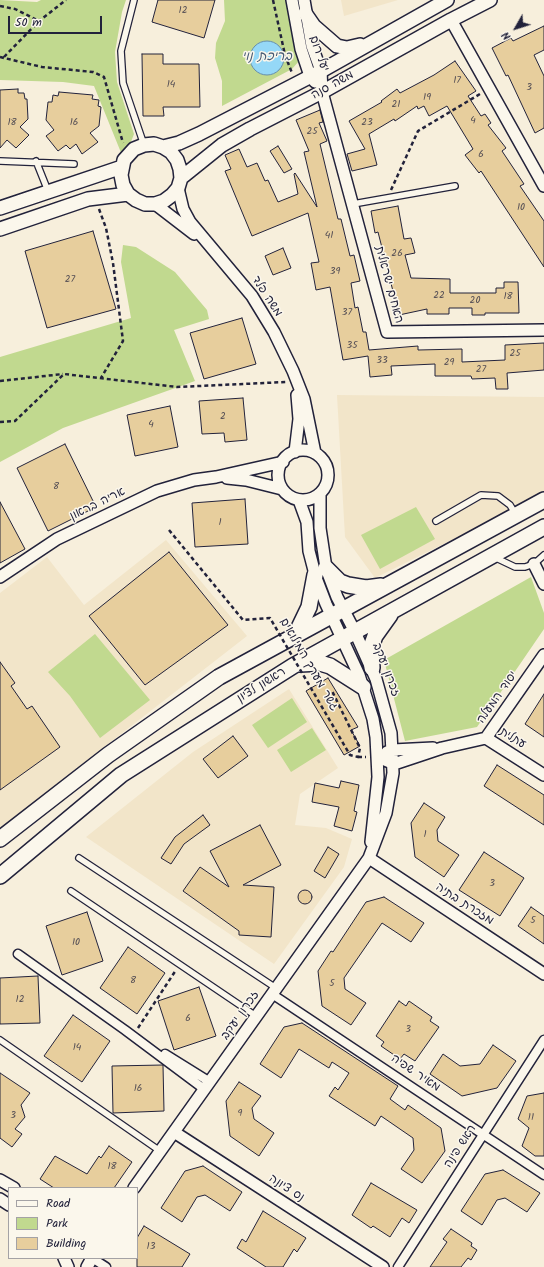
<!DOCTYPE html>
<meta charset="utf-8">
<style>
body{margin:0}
#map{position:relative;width:544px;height:1267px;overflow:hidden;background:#f7efdc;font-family:Kalam,sans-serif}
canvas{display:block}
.legend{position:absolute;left:8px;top:1187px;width:130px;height:72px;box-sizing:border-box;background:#fbf7ec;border:1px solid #a4a2a5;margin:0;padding:5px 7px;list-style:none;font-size:12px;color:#22223b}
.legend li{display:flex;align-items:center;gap:8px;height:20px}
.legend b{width:20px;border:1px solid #a4a2a5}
.north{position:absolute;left:496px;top:8px;width:40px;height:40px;-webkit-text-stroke:3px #fbf7ec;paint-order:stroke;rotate:231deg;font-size:11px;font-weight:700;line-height:16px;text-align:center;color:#22223b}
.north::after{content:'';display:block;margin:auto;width:14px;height:18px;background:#22223b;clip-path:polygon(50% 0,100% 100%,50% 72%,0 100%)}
.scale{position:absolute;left:8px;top:16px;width:94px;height:18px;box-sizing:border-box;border:2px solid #22223b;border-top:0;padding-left:5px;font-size:12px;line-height:14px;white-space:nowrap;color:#22223b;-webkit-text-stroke:3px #fbf7ec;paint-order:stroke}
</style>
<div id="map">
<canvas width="544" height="1267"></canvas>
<ul class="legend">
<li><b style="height:5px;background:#fbf7ec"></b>Road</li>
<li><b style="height:11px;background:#c1d98f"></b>Park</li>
<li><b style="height:11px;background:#e7ce9d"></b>Building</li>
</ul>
<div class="north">N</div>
<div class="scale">50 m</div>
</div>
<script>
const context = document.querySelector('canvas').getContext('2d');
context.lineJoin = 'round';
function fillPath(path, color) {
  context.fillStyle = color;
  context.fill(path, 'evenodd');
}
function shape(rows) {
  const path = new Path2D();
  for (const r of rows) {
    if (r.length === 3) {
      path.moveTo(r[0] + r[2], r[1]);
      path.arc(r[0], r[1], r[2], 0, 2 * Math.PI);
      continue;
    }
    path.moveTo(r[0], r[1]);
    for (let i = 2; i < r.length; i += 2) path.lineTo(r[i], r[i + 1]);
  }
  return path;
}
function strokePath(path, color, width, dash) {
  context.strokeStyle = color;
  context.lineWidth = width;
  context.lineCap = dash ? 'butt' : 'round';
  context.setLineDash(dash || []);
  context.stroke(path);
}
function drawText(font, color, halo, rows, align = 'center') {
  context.font = font + ' Kalam,"Playpen Sans Hebrew",sans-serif';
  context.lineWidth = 3;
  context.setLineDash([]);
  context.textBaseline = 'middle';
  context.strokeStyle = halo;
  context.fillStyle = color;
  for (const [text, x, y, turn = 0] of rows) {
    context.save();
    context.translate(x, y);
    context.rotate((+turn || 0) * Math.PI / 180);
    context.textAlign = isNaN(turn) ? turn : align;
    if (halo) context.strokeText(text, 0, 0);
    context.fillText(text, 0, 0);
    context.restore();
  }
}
fillPath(shape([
 [341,0,398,0,344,16],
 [337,395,544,397,544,494,375,578,345,537],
 [166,540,247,636,0,828,0,593,47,557,84,605],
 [289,689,338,768,300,794,295,825,326,828,352,839,344,867,274,964,86,837,193,752]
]), '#f2e5c9');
fillPath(shape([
 [0,0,37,2,41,0,126,0,122,12,115,52,117,82,134,134,124,160,94,86,63,82,0,80],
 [224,0,287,0,300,60,292,69,222,106,222,81,215,58,216,43,225,21],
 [123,245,136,247,175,272,207,310,209,319,174,330,195,381,63,428,0,462,0,357,131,318,121,262],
 [416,507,435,539,380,569,361,535],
 [531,577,544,613,544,629,477,727,405,741,384,660],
 [95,634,150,700,100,738,70,696,48,672],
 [292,698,307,722,268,748,252,725],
 [312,728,326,750,291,772,277,750]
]), '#c1d98f');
const water = shape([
 [267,58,17]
]);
fillPath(water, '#95d8f7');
strokePath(water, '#678fac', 1);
const building = shape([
 [158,0,215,0,204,38,152,22,158,0],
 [544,26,544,50,534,55,544,76,544,128,535,133,508,75,506,76,492,48,511,38,513,41,544,26],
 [142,54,163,54,163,64,199,64,200,107,163,107,164,116,143,116,142,54],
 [455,61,476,91,468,96,481,116,485,114,491,123,488,125,506,148,502,151,524,184,520,186,544,221,544,267,481,171,479,173,465,155,473,149,447,106,429,116,424,106,418,109,417,106,395,121,394,119,369,134,377,165,352,171,347,154,365,149,349,121,382,102,381,101,397,89,400,93,434,75,455,61],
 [18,89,18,93,24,93,25,99,27,99,28,119,20,127,29,135,16,148,7,140,0,148,0,90,18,89],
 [59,92,93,95,92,99,99,100,98,106,101,107,99,126,90,133,98,142,82,154,76,144,70,149,66,145,58,151,46,136,54,130,46,120,48,102,52,102,53,95,58,96,59,92],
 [320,110,323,122,319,123,327,141,320,144,338,219,341,219,350,256,354,255,360,281,351,283,355,308,358,307,363,332,366,332,369,350,418,346,418,350,462,349,462,362,505,360,505,345,544,343,544,370,507,373,508,389,496,389,495,378,472,379,471,376,435,376,435,364,391,366,392,375,370,377,368,356,343,360,330,287,316,290,311,263,319,262,308,213,252,236,225,171,231,169,225,155,239,149,247,167,257,163,265,181,268,180,278,202,298,194,294,174,295,173,317,207,304,152,309,151,296,120,320,110],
 [278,146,292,169,284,173,270,151,278,146],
 [398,206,404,239,411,238,415,253,405,255,411,278,450,279,450,293,496,293,496,288,504,288,504,282,518,282,519,313,485,313,485,315,472,315,472,308,449,308,449,314,427,314,427,309,399,315,378,232,375,233,371,211,398,206],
 [93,231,116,309,47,328,25,251,93,231],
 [283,248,291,268,273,275,265,256,283,248],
 [242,318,256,364,204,379,190,333,242,318],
 [243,398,247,440,225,442,224,433,202,434,199,401,243,398],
 [170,406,178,447,135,456,127,415,170,406],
 [65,444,96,507,48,531,17,468,65,444],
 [245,499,248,544,195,547,192,503,245,499],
 [0,502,25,549,0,563,0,502],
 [169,552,228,625,145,685,89,616,169,552],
 [0,662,15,683,11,686,27,709,32,706,60,747,0,790,0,662],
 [328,678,358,727,351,730,360,746,344,755,306,691,328,678],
 [544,694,544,737,525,724,544,694],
 [233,736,248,756,218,778,203,759,233,736],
 [497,765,544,795,544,825,484,786,497,765],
 [341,781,359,785,354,811,357,812,352,831,334,826,339,807,312,802,315,783,339,788,341,781],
 [424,803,445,817,437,830,438,841,459,855,444,877,415,857,411,823,424,803],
 [203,815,210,825,184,844,171,864,161,858,175,837,203,815],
 [260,825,281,865,243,885,274,887,271,937,239,935,239,931,183,891,200,867,229,887,210,851,260,825],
 [328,847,339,854,325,878,314,871,328,847],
 [484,852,524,878,500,916,459,890,484,852],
 [305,897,7],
 [384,897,424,923,411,942,382,923,344,978,345,989,366,1003,351,1025,322,1006,318,971,331,951,333,952,366,902,384,897],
 [531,907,544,916,544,944,518,926,531,907],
 [87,912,103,961,62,975,46,926,87,912],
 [128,947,165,973,137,1014,100,988,128,947],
 [38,976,40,1023,0,1024,0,978,38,976],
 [199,987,216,1036,174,1050,158,1001,199,987],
 [399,1001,406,1006,409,1001,432,1017,430,1021,439,1027,415,1061,404,1054,400,1059,381,1046,384,1042,376,1036,399,1001],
 [73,1015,110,1041,82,1082,44,1056,73,1015],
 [302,1023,398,1086,390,1099,405,1110,408,1105,441,1128,445,1151,422,1183,401,1169,414,1150,413,1138,381,1116,375,1126,329,1096,335,1087,338,1090,349,1073,332,1062,329,1068,299,1049,281,1078,260,1064,284,1027,302,1023],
 [493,1045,516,1061,497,1088,462,1096,430,1074,443,1054,460,1066,480,1064,493,1045],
 [163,1065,164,1111,113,1113,112,1066,163,1065],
 [0,1073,30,1093,21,1105,25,1117,15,1129,22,1134,12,1147,0,1138,0,1073],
 [239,1082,261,1096,252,1108,254,1119,274,1133,259,1156,230,1136,226,1101,239,1082],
 [544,1093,544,1156,535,1156,522,1146,529,1128,518,1119,527,1096,544,1093],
 [109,1146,132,1162,114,1188,54,1188,40,1179,55,1156,87,1174,99,1156,101,1158,109,1146],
 [203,1166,242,1192,230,1211,205,1195,197,1197,182,1222,161,1208,185,1171,203,1166],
 [503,1170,540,1193,527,1212,505,1198,497,1200,482,1225,461,1211,485,1174,503,1170],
 [371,1183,417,1210,409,1223,402,1218,390,1237,373,1226,371,1228,352,1215,371,1183],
 [263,1211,306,1238,297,1252,294,1249,283,1267,266,1267,237,1248,242,1239,246,1242,263,1211],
 [144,1226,190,1254,182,1267,137,1267,137,1238,144,1226],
 [451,1229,472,1243,471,1246,477,1250,471,1260,468,1258,461,1267,430,1267,447,1242,443,1239,451,1229]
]);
fillPath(building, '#e7ce9d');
strokePath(building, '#22223b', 1);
const service = shape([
 [134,0,121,51,123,83,144,145],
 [0,161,74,164],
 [36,161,48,191],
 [353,204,455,186],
 [436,521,481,495,498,496,510,505,516,515],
 [494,557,515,567,525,567,534,564,544,555],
 [79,858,276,988],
 [71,891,256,1016],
 [0,1040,160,1151]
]);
const pedestrian = shape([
 [18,954,125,1030,204,1089],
 [272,994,544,1175],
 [165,1054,210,1082],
 [92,1258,106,1267],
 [398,1267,544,1040]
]);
const minor = shape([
 [292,0,301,49,310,76,315,82],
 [304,0,312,46,321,71,322,92,387,332,544,330],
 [451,20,544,186],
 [178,188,183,209,190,222,252,296,274,332,293,371,304,399,315,453],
 [155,204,194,234],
 [303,475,25],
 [295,452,299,419,297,395],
 [227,478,246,480,282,489],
 [299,500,307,522,309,551,316,578,326,604,359,675,373,719,376,737,378,777,371,842],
 [534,564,544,584],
 [0,577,57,539,157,491,194,480,216,477,283,462],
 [486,738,544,775],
 [387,752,393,750,433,748],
 [378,757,394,764,442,748,486,738,544,655],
 [369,858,544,974],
 [174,1132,383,1267],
 [0,1180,14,1188],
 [134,1188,369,858,386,813,393,773,391,733,376,679,355,632,337,597,326,568,320,528,320,494],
 [0,1199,9,1205],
 [64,1258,68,1267],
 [87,1267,92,1258]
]);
const tertiary = shape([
 [305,13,314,26,337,46,347,48,360,45],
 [163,147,171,152,177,160,180,169,181,178,178,188,172,195,164,201,155,204,145,204,136,200,128,194,123,185,121,175,124,160,134,149,144,145,154,144,163,147,179,143,199,134,321,71,447,0],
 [181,178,222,145,250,129,322,92,451,20,490,0],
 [0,208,122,167],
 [0,229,88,199,128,194]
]);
const secondary = shape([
 [326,568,340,582,348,585,366,588,381,586],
 [296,634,309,607,315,575],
 [300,664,320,663,330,666,363,687],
 [372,668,371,647,375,636,390,615],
 [0,839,108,755,219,677,544,500],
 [0,876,121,775,293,666,544,527]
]);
strokePath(service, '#22223b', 8);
strokePath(pedestrian, '#22223b', 11);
strokePath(minor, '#22223b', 14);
strokePath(tertiary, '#22223b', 16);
strokePath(secondary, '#22223b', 18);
strokePath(shape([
 [273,0,285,55,292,73],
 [0,6,15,9,39,21],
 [0,57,42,67,93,72,104,77,123,143],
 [4,57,39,21,66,0],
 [391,190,418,131,480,94],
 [99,209,106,228,113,263,123,341,101,378],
 [0,381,63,374],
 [0,422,15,421,64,374,177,387,286,382],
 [358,757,366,757],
 [138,1028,176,970]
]), '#22223b', 2.5, [4, 3]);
strokePath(service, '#fbf7ec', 5.5);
strokePath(pedestrian, '#fbf7ec', 8);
strokePath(minor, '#fbf7ec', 11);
strokePath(tertiary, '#fbf7ec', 13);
strokePath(secondary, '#fbf7ec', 15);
strokePath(shape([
 [169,530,243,620,270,618,350,755,358,757,360,748,332,691]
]), '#22223b', 2.5, [4, 3]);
drawText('10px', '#534d54', null, [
 ["12",183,11],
 ["17",457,81],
 ["14",171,85],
 ["3",529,88],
 ["19",427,98],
 ["21",396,105],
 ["4",473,121],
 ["18",12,123],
 ["16",74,123],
 ["23",367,123],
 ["25",312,132],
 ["6",481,155],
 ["10",521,208],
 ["41",329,236],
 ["26",397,254],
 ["39",335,272],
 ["27",70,280],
 ["22",439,296],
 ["18",508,297],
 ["20",475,301],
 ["37",347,313],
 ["35",352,346],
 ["25",515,354],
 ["33",382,361],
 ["29",449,363],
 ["27",481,370],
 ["2",223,417],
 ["4",151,425],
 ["8",56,487],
 ["1",220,523],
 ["1",425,835],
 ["3",492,884],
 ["5",533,921],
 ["10",76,943],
 ["8",133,981],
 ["5",332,984],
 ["12",20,1000],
 ["6",188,1019],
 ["3",408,1030],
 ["14",77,1048],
 ["16",138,1089],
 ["9",240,1114],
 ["3",13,1116],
 ["11",531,1118],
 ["18",112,1167],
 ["13",151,1247]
]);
drawText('12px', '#22223b', '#fbf7ec', [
 ["יעל רום",318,54,70],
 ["משה סנה",333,86,-29],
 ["האחים ישראלית",388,285,75],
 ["משה פלד",266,297,57],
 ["אריה בראון",98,505,-26],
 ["גשר מערך המילואים",308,665,60],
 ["זכרון יעקב",385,670,69],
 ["ראשון לציון",262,686,-32],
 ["יסוד המעלה",498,698,-55],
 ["עתלית",512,739,32],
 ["מזכרת בתיה",464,905,33],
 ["זכרון יעקב",241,1016,-55],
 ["מאיר שפיה",415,1074,34],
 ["ראש פינה",461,1147,-57],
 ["נס ציונה",286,1189,33]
]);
drawText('italic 13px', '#445973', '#fbf7ec', [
 ["בריכת נוי",267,58]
]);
</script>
